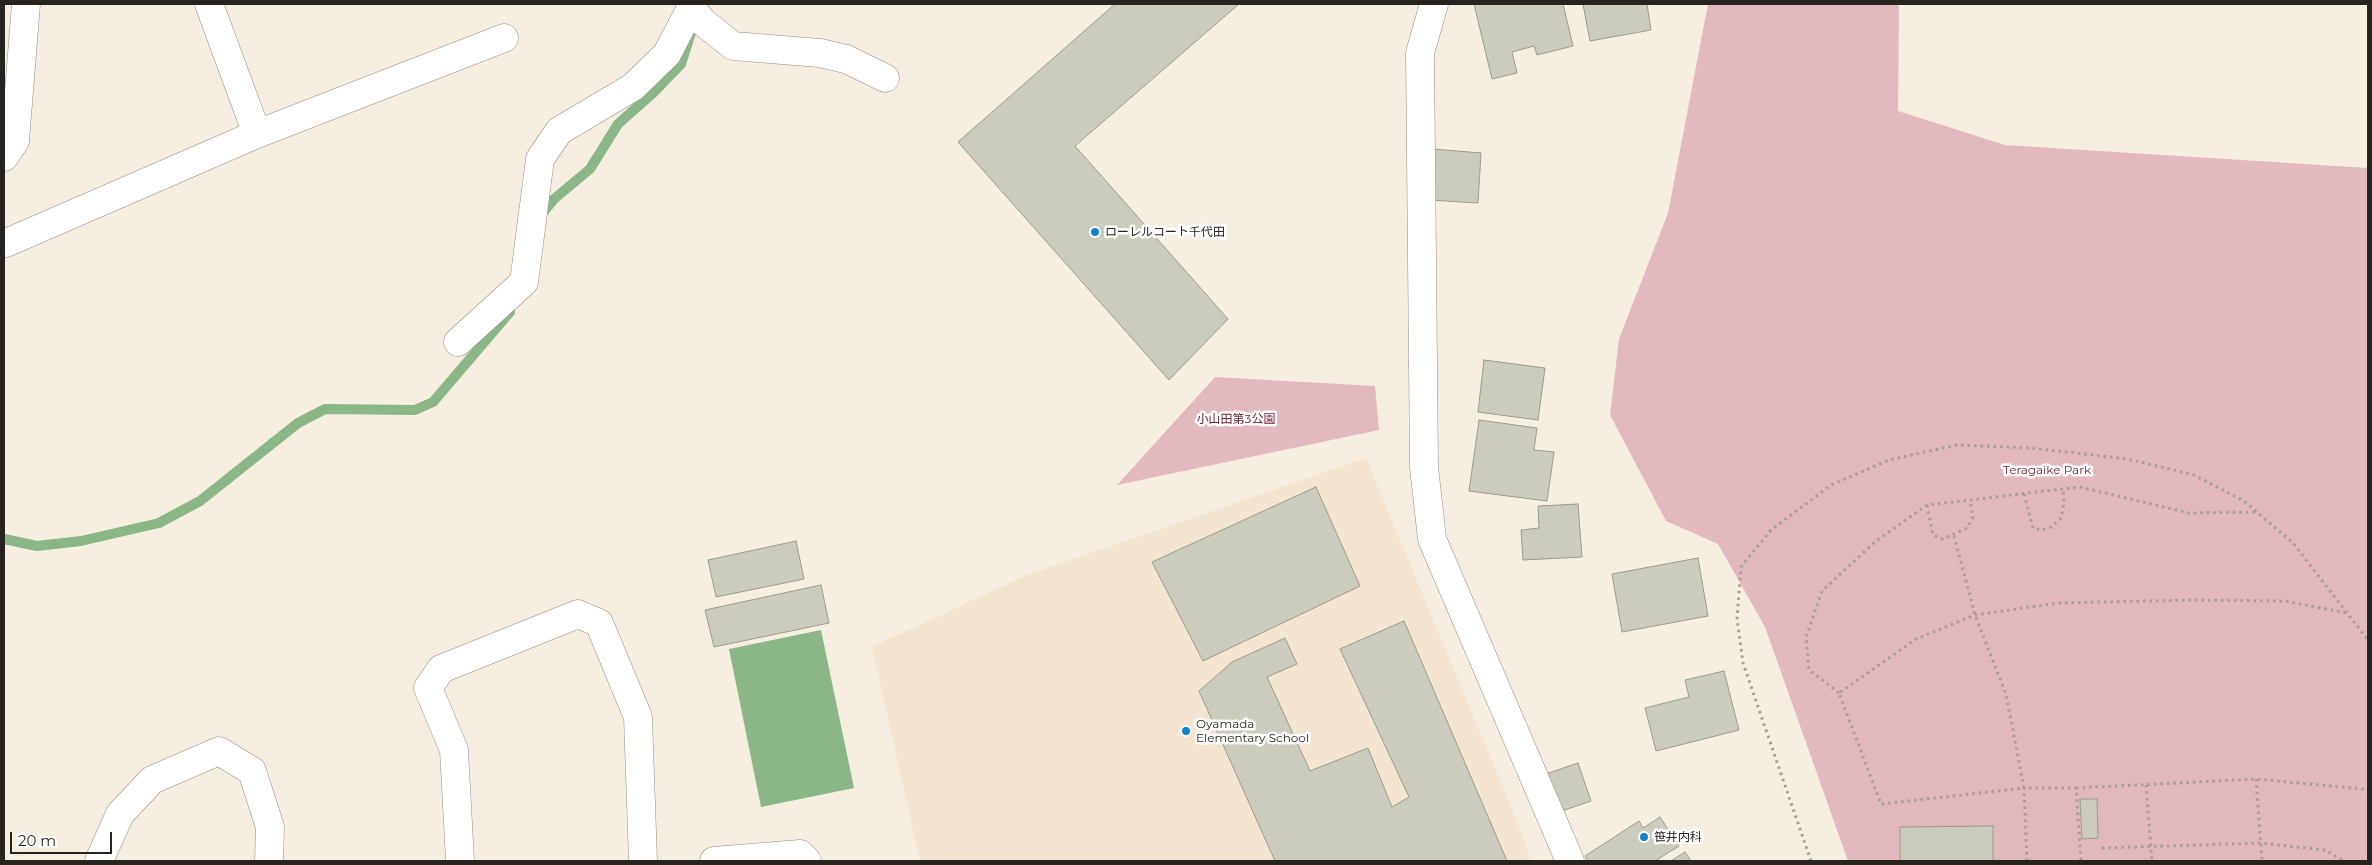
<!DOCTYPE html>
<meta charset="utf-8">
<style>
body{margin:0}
#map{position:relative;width:2372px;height:865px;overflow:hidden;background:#f7eee2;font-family:Montserrat,sans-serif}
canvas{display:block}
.frame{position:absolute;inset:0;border:5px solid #27241f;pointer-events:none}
.scale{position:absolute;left:10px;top:832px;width:102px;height:22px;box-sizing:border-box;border:2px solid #27241f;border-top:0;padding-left:6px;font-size:15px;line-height:18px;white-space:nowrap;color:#27241f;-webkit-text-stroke:4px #fff;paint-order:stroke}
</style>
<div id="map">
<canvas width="2372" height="865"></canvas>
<div class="frame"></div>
<div class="scale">20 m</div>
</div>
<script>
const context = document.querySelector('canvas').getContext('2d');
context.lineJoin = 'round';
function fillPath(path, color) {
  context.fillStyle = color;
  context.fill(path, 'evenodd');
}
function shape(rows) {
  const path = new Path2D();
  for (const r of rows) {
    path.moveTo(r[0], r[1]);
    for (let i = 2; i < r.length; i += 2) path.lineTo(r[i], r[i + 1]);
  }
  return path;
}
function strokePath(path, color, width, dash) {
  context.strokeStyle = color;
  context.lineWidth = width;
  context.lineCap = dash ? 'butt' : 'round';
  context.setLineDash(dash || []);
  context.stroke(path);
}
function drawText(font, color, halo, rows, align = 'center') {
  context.font = font + ' Montserrat,"Noto Sans JP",sans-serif';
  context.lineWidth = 5;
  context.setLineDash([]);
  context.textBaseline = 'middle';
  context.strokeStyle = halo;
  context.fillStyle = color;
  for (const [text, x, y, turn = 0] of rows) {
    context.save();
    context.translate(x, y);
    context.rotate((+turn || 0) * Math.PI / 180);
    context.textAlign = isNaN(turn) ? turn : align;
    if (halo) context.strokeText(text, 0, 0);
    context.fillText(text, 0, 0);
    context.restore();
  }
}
fillPath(shape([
 [1366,458,1515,816,1531,861,920,861,872,647,1027,575]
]), '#f3e5d2');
fillPath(shape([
 [1708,4,1899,4,1898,111,2005,145,2368,168,2368,861,1848,861,1765,627,1718,544,1666,521,1610,415,1619,339,1668,213],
 [1215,377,1375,386,1379,430,1117,485]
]), '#e3b9c0');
fillPath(shape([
 [821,630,854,788,761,807,729,649]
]), '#8bb788');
strokePath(shape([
 [541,215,554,199,590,169,618,124,653,93,681,64,691,33],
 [4,539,37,546,81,541,159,523,200,501,298,423,325,409,415,410,433,402,510,312]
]), '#8bb788', 10);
const building = shape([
 [1115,4,1239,4,1075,146,1228,319,1169,380,958,142,1115,4],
 [1474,4,1563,4,1573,46,1537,55,1534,46,1512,52,1517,73,1492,79,1474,4],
 [1583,4,1647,4,1651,30,1590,41,1583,4],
 [1433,149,1481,153,1478,203,1429,200,1433,149],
 [1484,360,1545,368,1538,420,1478,412,1484,360],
 [1479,420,1537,428,1534,450,1554,452,1547,501,1469,491,1479,420],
 [1316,487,1360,586,1203,661,1152,562,1316,487],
 [1578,504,1582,557,1523,560,1521,530,1539,528,1538,506,1578,504],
 [796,541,804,579,716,597,708,560,796,541],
 [1698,558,1708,616,1622,632,1612,574,1698,558],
 [821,585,829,623,714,647,705,610,821,585],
 [1404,621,1507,861,1275,861,1199,691,1232,662,1285,638,1297,664,1267,677,1310,771,1368,748,1392,807,1409,797,1340,649,1404,621],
 [1724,671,1739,730,1656,751,1645,708,1689,697,1685,680,1724,671],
 [1578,763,1591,801,1553,814,1540,776,1578,763],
 [2080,799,2097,799,2098,838,2082,839,2080,799],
 [1660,817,1679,846,1655,861,1588,861,1585,856,1639,821,1643,828,1660,817],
 [1993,826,1993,861,1900,861,1900,827,1993,826],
 [1685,852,1691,861,1671,861,1685,852]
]);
fillPath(building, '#ccccbe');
strokePath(building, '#9a9b8e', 1);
const street = shape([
 [209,4,257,134],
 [691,8,703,22,733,46,820,53,846,59,885,78],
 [4,157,15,141,26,4],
 [6,243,257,134,504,38],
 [458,342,524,282,540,159,559,131,633,87,667,54,693,4],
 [99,861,120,814,152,780,219,751,252,771,270,827,269,861],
 [460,861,454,750,428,688,441,669,578,614,599,623,638,717,643,861],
 [714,861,800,854,807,861]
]);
const secondary = shape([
 [1434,4,1420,53,1424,467,1432,539,1570,861]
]);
strokePath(street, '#958d82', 29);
strokePath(secondary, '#958d82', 29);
strokePath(shape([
 [2024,494,2033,528,2042,530,2051,527,2061,518,2064,503,2063,489],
 [1927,505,1933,535,1943,539,1967,528,1973,517,1970,500],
 [1954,536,1975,615,2006,694,2024,788,1881,804,1839,693,1916,639,1975,615,2058,603,2190,600,2285,601,2347,613],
 [1839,693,1809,670,1806,637,1822,591,1876,541,1927,505,2080,487,2189,513,2257,512],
 [2256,779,2262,861],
 [2146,785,2152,861],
 [2076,788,2256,779,2363,789,2368,792],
 [2102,848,2261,843,2325,850,2344,861],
 [1811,861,1743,663,1737,619,1741,567,1771,530,1831,485,1889,460,1957,445,2031,448,2128,459,2194,475,2244,501,2293,543,2368,640],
 [2027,861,2024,788,2076,788,2081,861]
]), '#a6a096', 3, [2.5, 4]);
strokePath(street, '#fff', 28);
strokePath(secondary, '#fff', 28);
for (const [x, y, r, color] of [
 [1095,232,5,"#1083cc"],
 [1186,731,5,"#1083cc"],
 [1644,837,5,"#1083cc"]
]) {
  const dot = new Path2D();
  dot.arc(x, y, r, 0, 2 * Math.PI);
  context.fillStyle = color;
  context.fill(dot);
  strokePath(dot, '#fff', 2);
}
drawText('12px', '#27241f', '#fff', [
 ["ローレルコート千代田",1105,232],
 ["Oyamada",1196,724],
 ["Elementary School",1196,738],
 ["笹井内科",1654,837]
], 'left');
drawText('12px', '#702238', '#fff', [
 ["小山田第3公園",1236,419],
 ["Teragaike Park",2047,470]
]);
</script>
